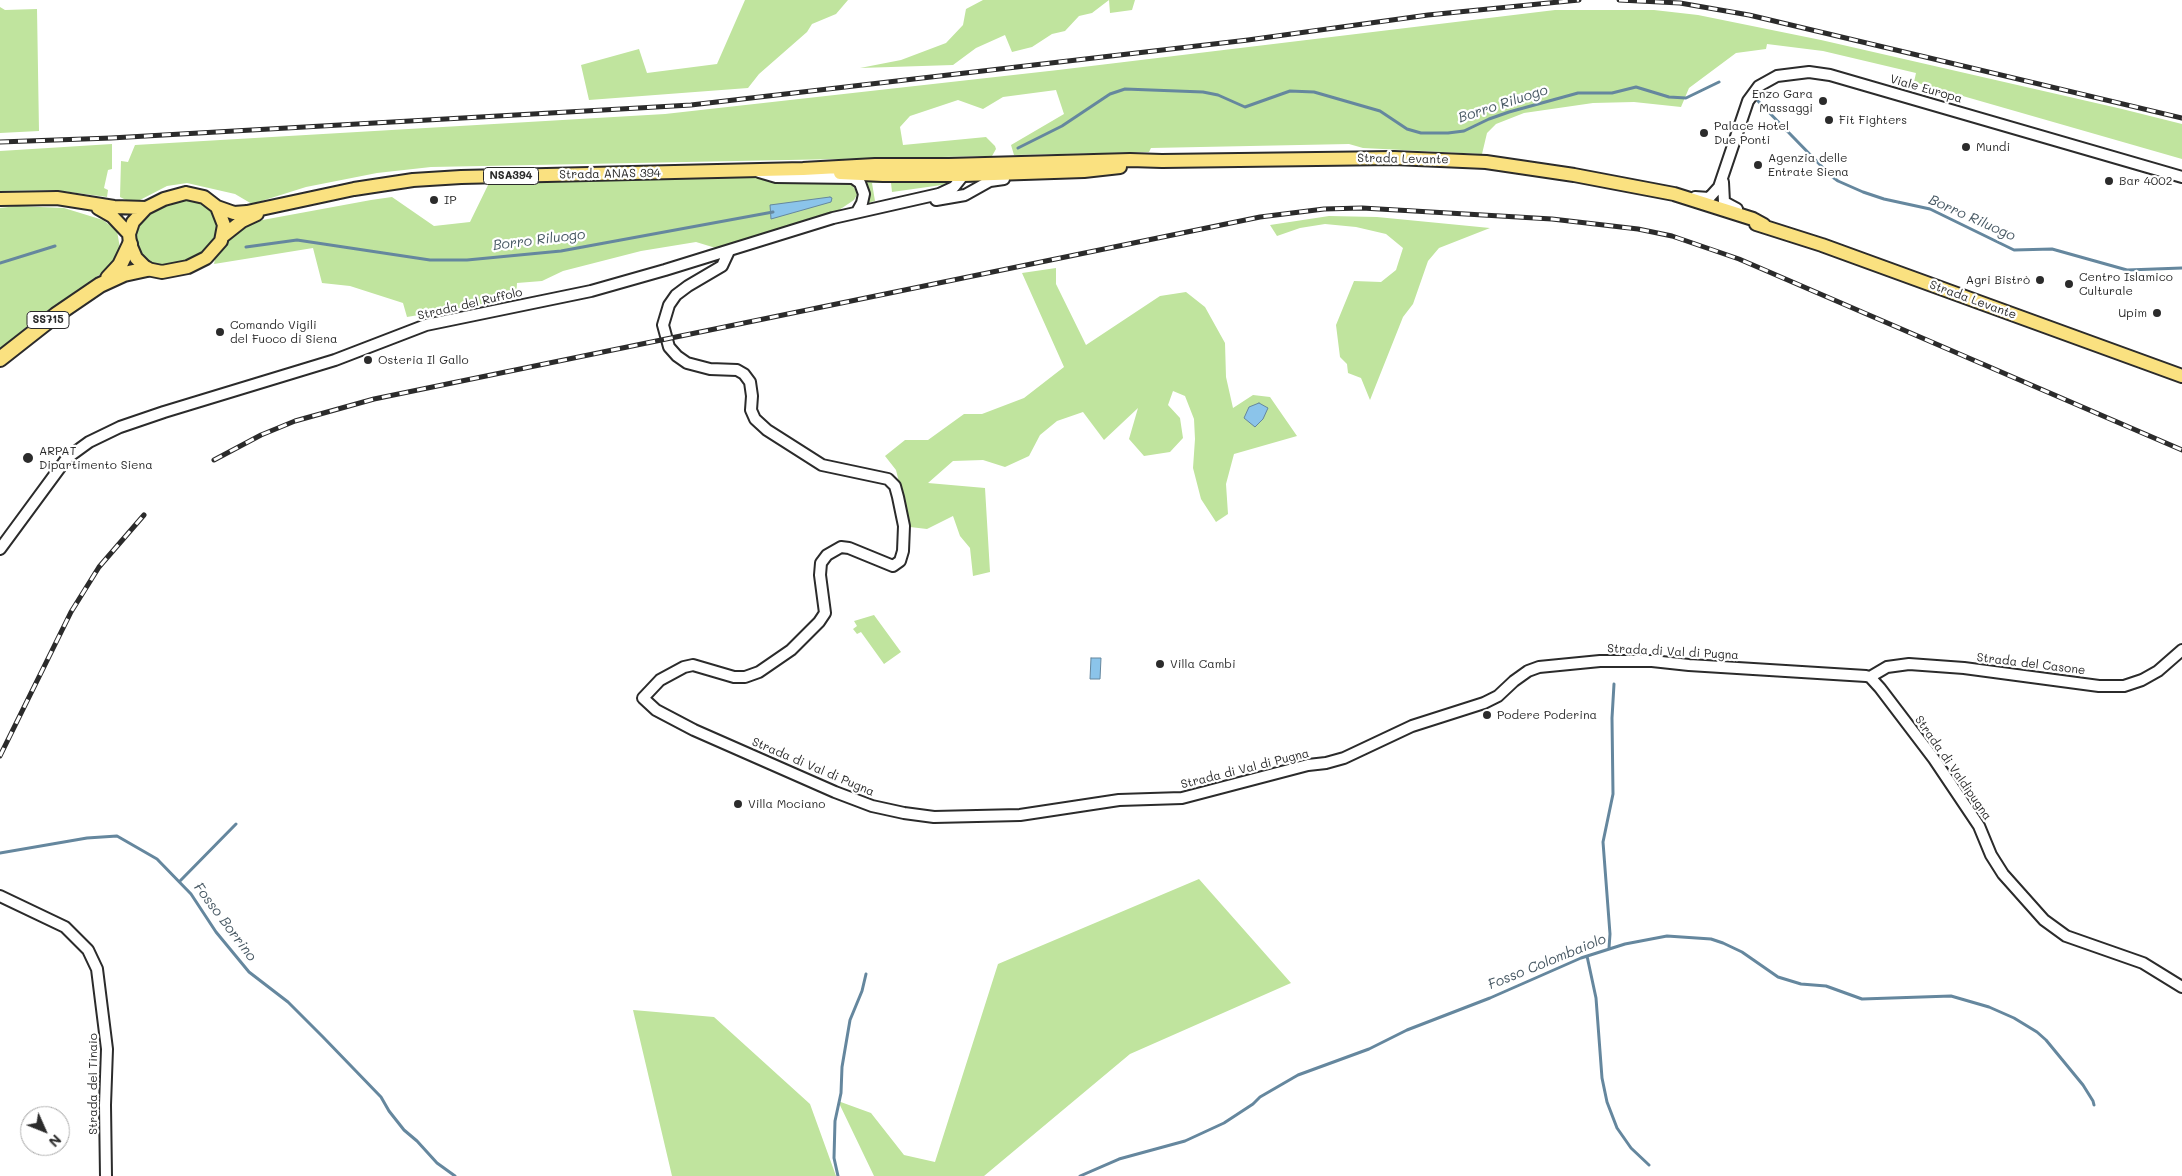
<!DOCTYPE html>
<meta charset="utf-8">
<style>
body{margin:0}
#map{position:relative;width:2182px;height:1176px;overflow:hidden;background:#fff;font-family:Mali,sans-serif}
canvas{display:block}
.north{position:absolute;left:20px;top:1106px;width:50px;height:50px;box-sizing:border-box;background:#fff;border:1px solid #aaa;border-radius:50%;rotate:134deg;font-size:14px;font-weight:700;line-height:20px;text-align:center;color:#2b2b2b}
.north::after{content:'';display:block;margin:auto;width:18px;height:22px;background:#2b2b2b;clip-path:polygon(50% 0,100% 100%,50% 72%,0 100%)}
</style>
<div id="map">
<canvas width="2182" height="1176"></canvas>
<div class="north">N</div>
</div>
<script>
const context = document.querySelector('canvas').getContext('2d');
context.lineJoin = 'round';
function fillPath(path, color) {
  context.fillStyle = color;
  context.fill(path, 'evenodd');
}
function shape(rows) {
  const path = new Path2D();
  for (const r of rows) {
    path.moveTo(r[0], r[1]);
    for (let i = 2; i < r.length; i += 2) path.lineTo(r[i], r[i + 1]);
  }
  return path;
}
function strokePath(path, color, width, dash) {
  context.strokeStyle = color;
  context.lineWidth = width;
  context.lineCap = dash ? 'butt' : 'round';
  context.setLineDash(dash || []);
  context.stroke(path);
}
function drawText(font, color, halo, rows, align = 'center') {
  context.font = font + ' Mali,sans-serif';
  context.lineWidth = 4.5;
  context.setLineDash([]);
  context.textBaseline = 'middle';
  context.strokeStyle = halo;
  context.fillStyle = color;
  for (const [text, x, y, turn = 0] of rows) {
    context.save();
    context.translate(x, y);
    context.rotate((+turn || 0) * Math.PI / 180);
    context.textAlign = isNaN(turn) ? turn : align;
    if (halo) context.strokeText(text, 0, 0);
    context.fillText(text, 0, 0);
    context.restore();
  }
}
fillPath(shape([
 [745,0,848,0,836,14,812,24,807,32,759,74,748,88,589,100,581,65,639,49,647,73,717,64],
 [983,0,1135,0,1132,10,1110,13,1109,0,1092,13,1079,16,1065,31,1052,34,1032,47,1012,52,1005,35,976,48,953,65,860,68,901,60,946,43,963,25,966,9],
 [0,7,5,10,37,9,39,131,0,133],
 [1555,10,1654,10,1698,15,1821,40,2122,109,2182,124,2182,159,1914,82,1916,73,1823,51,1767,44,1766,49,1736,53,1689,88,1681,107,1634,102,1593,103,1524,113,1496,124,1487,133,1482,154,1363,148,1349,144,1151,148,1149,152,1014,155,1011,145,1064,114,1056,90,1003,97,983,109,958,100,910,116,900,127,903,145,986,137,995,146,996,149,992,156,431,167,377,173,306,187,252,204,235,194,187,183,167,186,138,201,130,202,120,197,121,161,128,162,135,145,665,114,1058,70],
 [112,144,112,169,108,170,104,188,108,190,107,197,54,190,0,191,0,151],
 [753,176,769,179,844,182,851,184,858,193,854,200,839,210,719,249,696,242,641,251,563,271,542,281,517,283,516,298,407,317,403,303,350,286,322,283,313,248,214,264,215,259,238,229,257,221,371,200,392,197,434,226,470,222,489,183],
 [955,177,949,184,892,192,891,183,872,183,875,201,867,203,869,193,864,178],
 [181,200,203,202,210,207,216,220,217,233,215,239,202,254,192,260,170,266,155,265,142,256,135,241,137,225,148,214,161,207],
 [17,206,64,208,103,220,117,231,120,248,112,266,38,317,0,349,0,208],
 [1329,216,1377,217,1490,228,1439,248,1428,261,1413,304,1403,317,1370,400,1361,378,1348,373,1347,364,1340,357,1336,325,1354,281,1381,282,1396,270,1403,248,1386,234,1356,227,1325,224,1300,228,1277,236,1270,225],
 [1056,268,1056,284,1086,345,1160,296,1186,292,1205,307,1225,343,1226,377,1233,408,1253,395,1270,397,1297,436,1234,454,1226,484,1228,514,1216,522,1201,499,1193,468,1195,439,1194,419,1185,396,1173,391,1168,405,1180,418,1183,438,1170,452,1144,456,1129,439,1138,408,1104,440,1083,412,1057,421,1040,435,1029,456,1005,467,983,460,953,461,928,483,985,488,990,572,973,576,970,548,960,536,953,516,927,529,910,527,896,470,885,456,905,440,928,440,964,414,982,414,1024,398,1064,367,1022,273],
 [874,615,901,652,884,664,861,632,857,634,853,629,857,626,854,621],
 [1199,879,1291,983,1130,1054,984,1176,874,1176,838,1101,871,1113,904,1155,935,1162,998,964],
 [633,1010,714,1017,810,1104,836,1176,672,1176]
]), '#c0e49e');
const water = shape([
 [830,197,832,198,831,202,771,219,770,205,830,197],
 [1259,403,1268,408,1263,419,1255,427,1244,418,1249,407,1259,403],
 [1091,658,1101,658,1100,679,1090,679,1091,658]
]);
fillPath(water, '#8bc4ea');
strokePath(water, '#65879e', 1);
strokePath(shape([
 [1757,100,1830,175,1838,181,1863,192,1884,199,1930,209,2014,250,2052,249,2127,270,2182,268],
 [1018,148,1062,126,1110,94,1125,89,1203,92,1218,95,1245,107,1290,91,1314,92,1380,111,1407,129,1421,133,1448,133,1464,131,1489,119,1509,112,1578,93,1612,93,1636,87,1669,97,1686,98,1719,82],
 [246,247,297,240,430,260,467,260,561,251,773,212],
 [0,263,55,246],
 [0,853,87,838,117,836,157,859,191,894,216,932,249,972,288,1002,323,1037,381,1097,389,1111,404,1130,417,1141,437,1163,455,1176],
 [180,881,236,824],
 [1609,948,1610,934,1603,842,1613,794,1612,718,1614,684],
 [1587,956,1596,998,1602,1078,1607,1102,1617,1128,1631,1148,1649,1165],
 [838,1176,834,1158,835,1121,841,1093,842,1067,850,1020,862,991,866,974],
 [1080,1176,1119,1159,1185,1141,1224,1123,1253,1104,1260,1097,1298,1075,1369,1049,1407,1030,1490,998,1581,958,1625,944,1667,936,1711,939,1723,943,1742,952,1778,977,1801,984,1826,986,1862,999,1951,996,1989,1007,2014,1018,2037,1032,2046,1040,2083,1085,2093,1101,2094,1105]
]), '#65879e', 3);
const minor = shape([
 [759,172,776,177,853,178,860,183,864,194,862,203,857,212],
 [1723,182,1724,202,1737,209],
 [1695,197,1709,198,1719,187,1748,101,1759,86,1777,76,1809,72,1830,75,2182,177],
 [936,200,965,195,990,181,1004,179],
 [729,251,722,266,688,286,676,295,669,305,663,325,669,347,677,356,687,363,710,369,737,370,744,374,750,382,752,396,751,410,755,419,767,430,822,465,888,479,895,486,898,497,904,526,903,551,900,561,893,566,849,548,841,547,827,555,821,563,820,575,825,613,819,622,791,650,759,672,745,677,734,677,693,665,684,667,660,680,643,698,656,710,694,730,835,792,872,806,904,813,934,817,1020,815,1119,800,1182,798,1308,765,1326,763,1344,758,1412,726,1484,703,1498,696,1514,681,1528,671,1539,667,1600,661,1652,661,1689,665,1866,676,1870,677,1880,688,1934,759,1979,826,1991,855,2003,874,2044,920,2066,936,2143,963,2182,987],
 [0,549,67,458,89,442,120,427,164,412,335,360,426,325,591,291,665,270,833,218,939,194,954,187,966,172],
 [1870,677,1887,667,1909,664,1964,668,2099,686,2124,686,2142,680,2158,671,2182,650],
 [0,896,65,927,88,950,97,969,107,1049,105,1105,106,1176]
]);
const major = shape([
 [840,173,883,175,964,175,1084,171,1120,167],
 [186,193,204,197,217,207,224,225,221,241,206,258,188,267,162,272,147,269,136,258,130,244,129,234,133,222,146,208,164,199,186,193],
 [0,199,57,198,114,207,146,208],
 [217,207,234,213,247,212,354,189,413,180,461,177,803,169,875,165,949,165,1130,160,1162,161,1394,158,1486,162,1574,175,1674,194,1753,219,1764,225],
 [98,208,112,216,129,234],
 [1756,224,1822,245,2182,376],
 [223,236,242,221,257,214]
]);
const highway = shape([
 [108,278,120,265,130,244],
 [0,359,56,315,100,285,124,274,147,269]
]);
strokePath(minor, '#2b2b2b', 14);
strokePath(major, '#2b2b2b', 16);
strokePath(highway, '#2b2b2b', 18);
strokePath(minor, '#fff', 10);
strokePath(major, '#fae180', 12);
strokePath(highway, '#fae180', 14);
const rail = shape([
 [1619,0,1680,3,1749,15,2182,118],
 [0,142,111,138,691,105,1248,40,1428,15,1579,0],
 [214,460,261,435,295,421,374,399,1260,217,1324,209,1362,208,1552,219,1638,229,1672,236,1739,259,2182,450],
 [0,756,71,612,99,567,144,515]
]);
strokePath(rail, '#2b2b2b', 5);
strokePath(rail, '#fff', 3, [9]);
for (const [x, y, r, color] of [
 [1823,101,5,"#2b2b2b"],
 [1829,120,5,"#2b2b2b"],
 [1704,133,5,"#2b2b2b"],
 [1966,147,5,"#2b2b2b"],
 [1758,165,5,"#2b2b2b"],
 [2109,181,5,"#2b2b2b"],
 [434,200,5,"#2b2b2b"],
 [2040,280,5,"#2b2b2b"],
 [2069,284,5,"#2b2b2b"],
 [2157,313,5,"#2b2b2b"],
 [220,332,5,"#2b2b2b"],
 [368,360,5,"#2b2b2b"],
 [28,458,6,"#2b2b2b"],
 [1160,664,5,"#2b2b2b"],
 [1487,715,5,"#2b2b2b"],
 [738,804,5,"#2b2b2b"]
]) {
  const dot = new Path2D();
  dot.arc(x, y, r, 0, 2 * Math.PI);
  context.fillStyle = color;
  context.fill(dot);
  strokePath(dot, '#fff', 2);
}
for (const [x, y, w] of [
 [511,176,55],
 [48,320,42]
]) {
  const box = new Path2D();
  box.roundRect(x - w / 2, y - 8.5, w, 17, 4);
  context.fillStyle = '#fff';
  context.fill(box);
  strokePath(box, '#2b2b2b', 1);
}
drawText('bold 11px', '#2b2b2b', null, [
 ["NSA394",511,176],
 ["SS715",48,320]
]);
drawText('12px', '#2b2b2b', '#fff', [
 ["Viale Europa",1926,89,16],
 ["Strada Levante",1403,159,1],
 ["Strada ANAS 394",610,174,-1],
 ["Strada Levante",1973,300,20],
 ["Strada del Ruffolo",470,304,-13],
 ["Strada di Val di Pugna",1673,652,3],
 ["Strada del Casone",2031,664,7],
 ["Strada di Val di Pugna",813,767,23],
 ["Strada di Valdipugna",1953,768,55],
 ["Strada di Val di Pugna",1245,769,-14],
 ["Strada del Tinaio",93,1084,-90]
]);
drawText('12px', '#2b2b2b', '#fff', [
 ["Enzo Gara",1813,94,"right"],
 ["Massaggi",1813,108,"right"],
 ["Fit Fighters",1839,120],
 ["Palace Hotel",1714,126],
 ["Due Ponti",1714,140],
 ["Mundi",1976,147],
 ["Agenzia delle",1768,158],
 ["Entrate Siena",1768,172],
 ["Bar 4002",2119,181],
 ["IP",444,200],
 ["Centro Islamico",2079,277],
 ["Culturale",2079,291],
 ["Agri Bistrò",2030,280,"right"],
 ["Upim",2147,313,"right"],
 ["Comando Vigili",230,325],
 ["del Fuoco di Siena",230,339],
 ["Osteria Il Gallo",378,360],
 ["ARPAT",39,451],
 ["Dipartimento Siena",39,465],
 ["Villa Cambi",1170,664],
 ["Podere Poderina",1497,715],
 ["Villa Mociano",748,804]
], 'left');
drawText('italic 14px', '#485964', '#fff', [
 ["Borro Riluogo",1503,104,-18],
 ["Borro Riluogo",1972,218,24],
 ["Borro Riluogo",539,240,-7],
 ["Fosso Borrino",225,922,53],
 ["Fosso Colombaiolo",1547,962,-22]
]);
</script>
